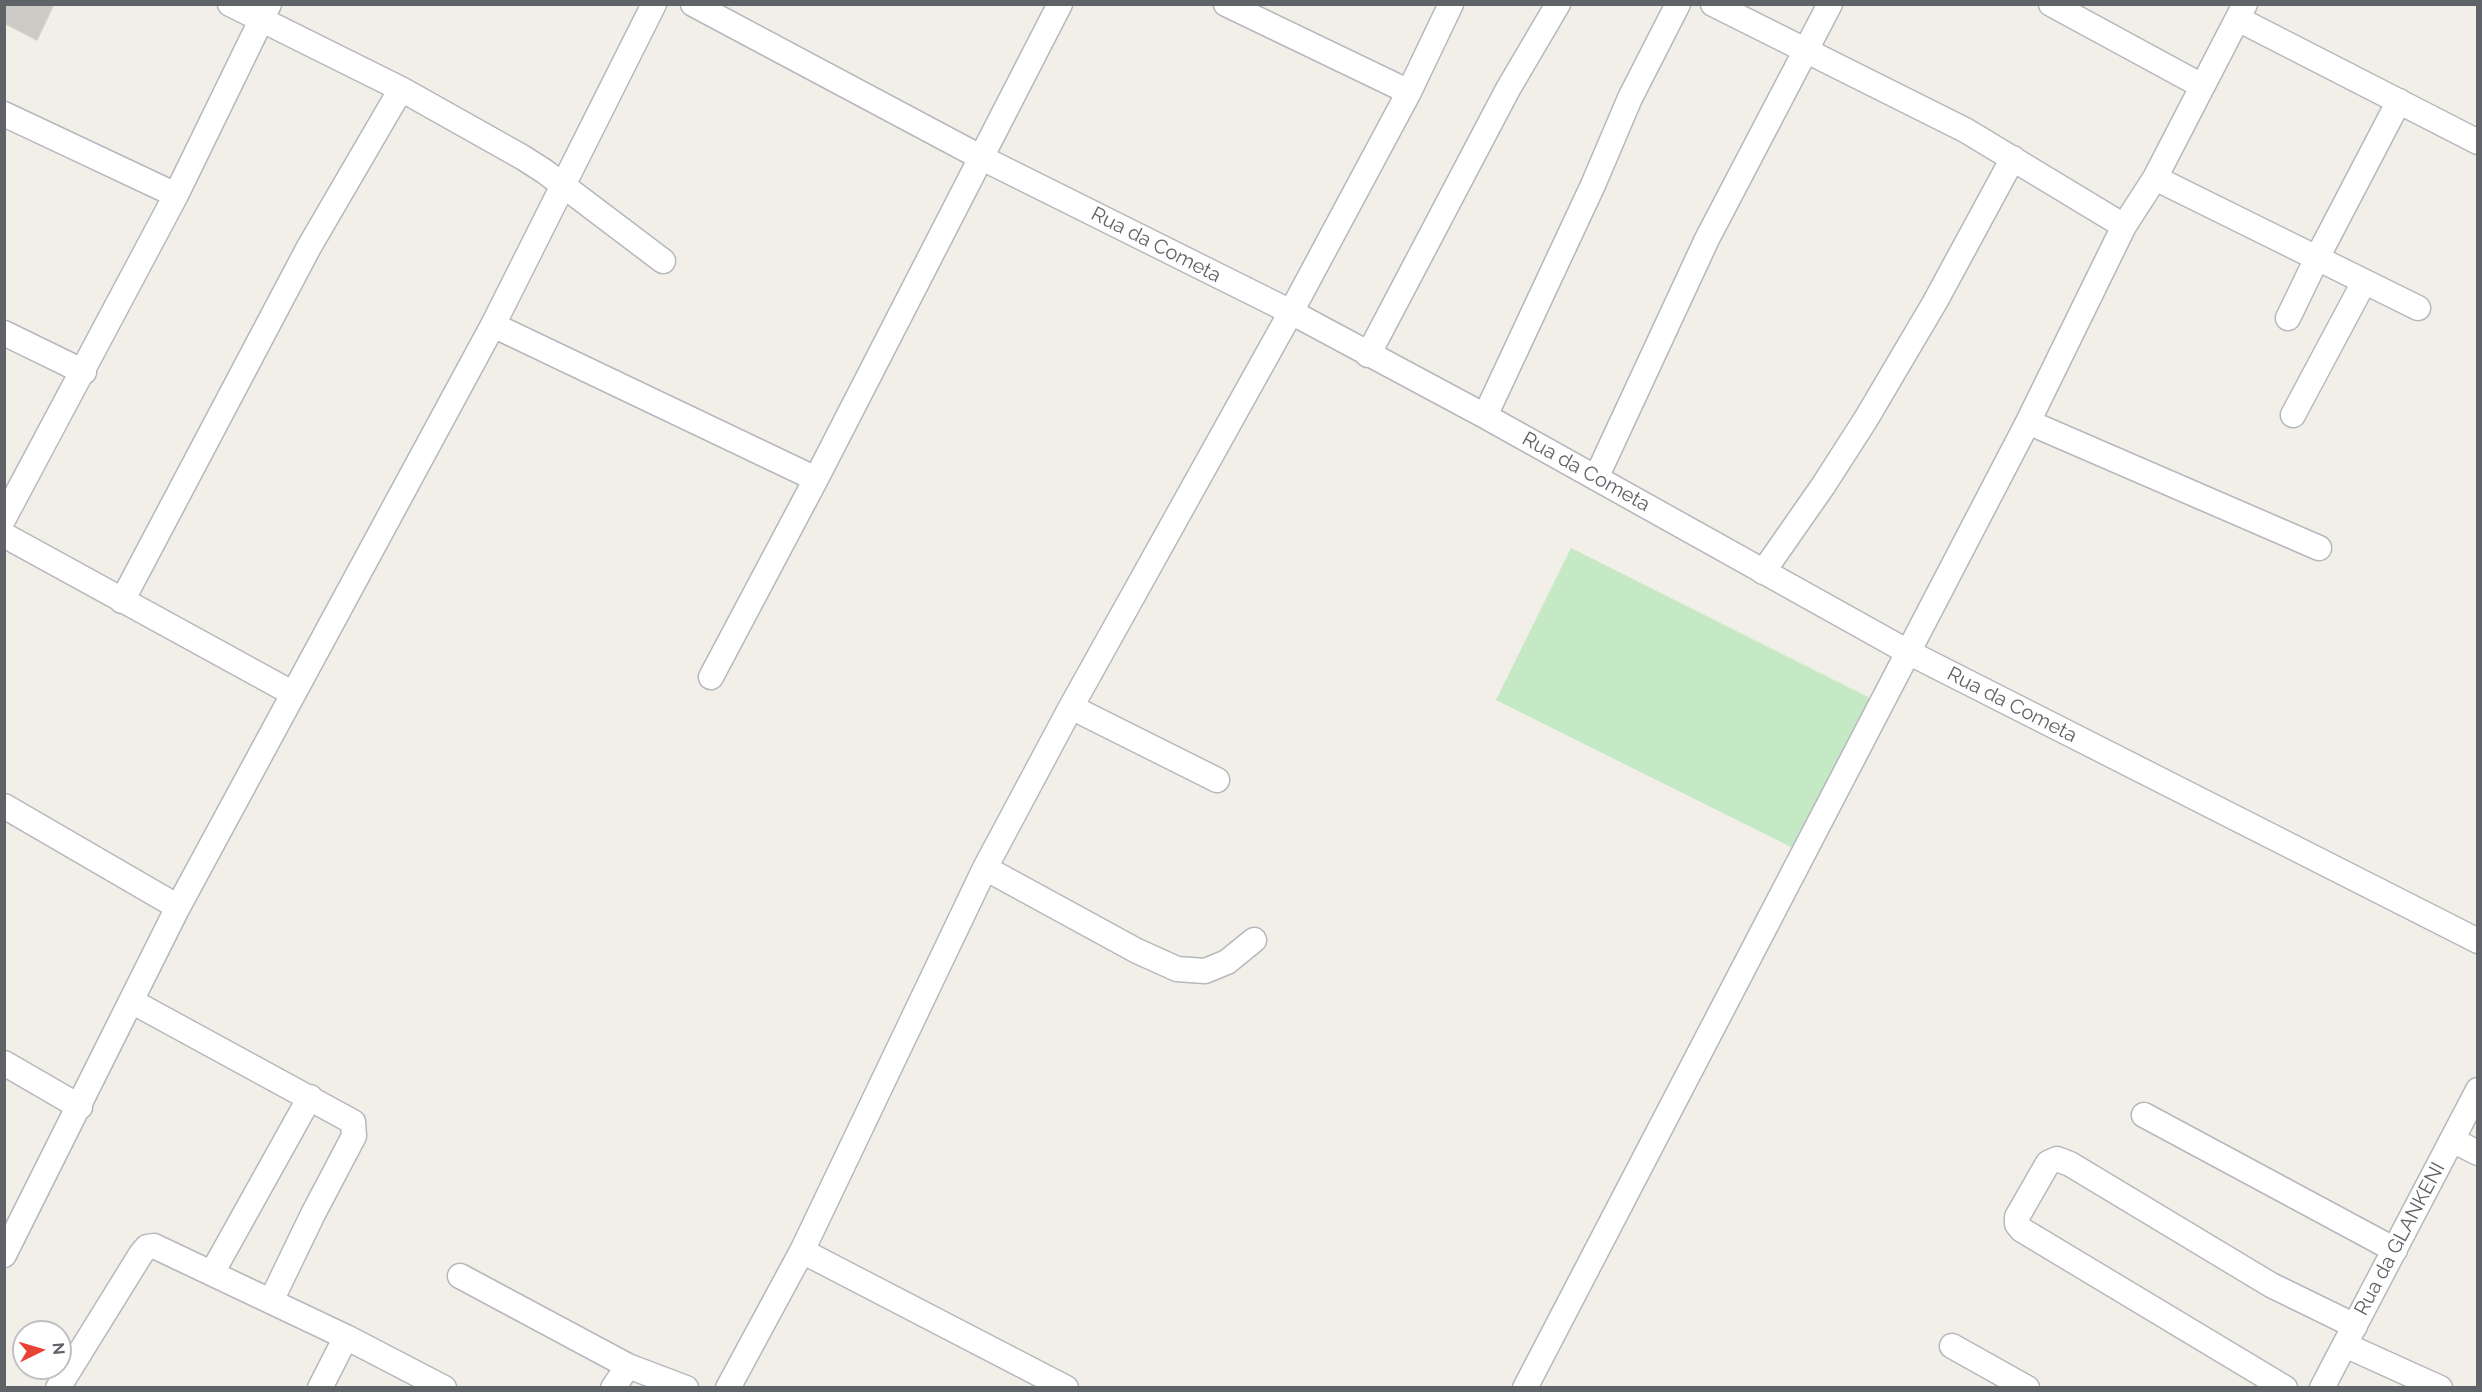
<!DOCTYPE html>
<style>
body{margin:0}
#map{position:relative;width:2482px;height:1392px;overflow:hidden;background:#f1efe8;font-family:Raleway,sans-serif}
canvas{display:block}
.frame{position:absolute;inset:0;border:6px solid #5f6368;pointer-events:none}
.north{position:absolute;left:12px;top:1320px;width:60px;height:60px;box-sizing:border-box;background:#fff;border:2px solid #bfc1c3;border-radius:50%;rotate:85deg;font-size:16px;font-weight:700;line-height:24px;text-align:center;color:#5f6368}
.north::after{content:'';display:block;margin:auto;width:21px;height:27px;background:#ea4335;clip-path:polygon(50% 0,100% 100%,50% 72%,0 100%)}
</style>
<div id="map">
<canvas width="2482" height="1392"></canvas>
<div class="frame"></div>
<div class="north">N</div>
</div>
<script>
const context = document.querySelector('canvas').getContext('2d');
context.lineJoin = 'round';
function fillPath(path, color) {
  context.fillStyle = color;
  context.fill(path, 'evenodd');
}
function shape(rows) {
  const path = new Path2D();
  for (const r of rows) {
    path.moveTo(r[0], r[1]);
    for (let i = 2; i < r.length; i += 2) path.lineTo(r[i], r[i + 1]);
  }
  return path;
}
function strokePath(path, color, width, dash) {
  context.strokeStyle = color;
  context.lineWidth = width;
  context.lineCap = dash ? 'butt' : 'round';
  context.setLineDash(dash || []);
  context.stroke(path);
}
function drawText(font, color, halo, rows, align = 'center') {
  context.font = font + ' Raleway,sans-serif';
  context.lineWidth = 5;
  context.setLineDash([]);
  context.textBaseline = 'middle';
  context.strokeStyle = halo;
  context.fillStyle = color;
  for (const [text, x, y, turn = 0] of rows) {
    context.save();
    context.translate(x, y);
    context.rotate((+turn || 0) * Math.PI / 180);
    context.textAlign = isNaN(turn) ? turn : align;
    if (halo) context.strokeText(text, 0, 0);
    context.fillText(text, 0, 0);
    context.restore();
  }
}
fillPath(shape([
 [1571,548,1870,698,1795,849,1496,700]
]), '#c5e8c5');
const building = shape([
 [4,4,54,4,37,40,4,23,4,4]
]);
fillPath(building, '#cccac5');
strokePath(building, '#d6d1c6', 1.5);
const minor = shape([
 [230,4,401,89,522,157,544,171,663,261],
 [693,4,982,158,1291,312,1485,416,1908,652,2478,941],
 [1226,4,1409,92],
 [1713,4,1965,130,2124,226],
 [2051,4,2202,86],
 [2238,19,2478,142],
 [4,114,176,195],
 [2155,178,2418,308],
 [2288,318,2317,258,2399,101],
 [493,325,816,479],
 [4,333,84,372],
 [1368,355,1508,89,1558,4],
 [2293,415,2364,282],
 [1485,416,1593,185,1630,98,1678,4],
 [2028,422,2319,548],
 [1596,478,1707,239,1830,4],
 [4,518,176,195,269,4],
 [4,535,292,693],
 [1763,572,1823,486,1866,419,1935,302,2013,158],
 [122,601,309,247,401,89],
 [711,677,816,479,1060,4],
 [1071,707,1217,780],
 [4,806,178,907],
 [985,868,1137,951,1177,969,1205,971,1227,962,1254,940],
 [133,1002,353,1122,354,1136,313,1214,271,1301],
 [4,1063,80,1107],
 [2144,1115,2395,1250],
 [2452,1140,2478,1153],
 [802,1251,1066,1388],
 [4,1255,178,907,493,325,654,4],
 [212,1273,310,1097],
 [460,1276,628,1366,686,1388],
 [2345,1345,2440,1388],
 [1952,1346,2027,1388],
 [58,1388,141,1254,147,1247,154,1246,346,1337,444,1388],
 [320,1388,346,1337],
 [613,1388,628,1366],
 [728,1388,802,1251,985,868,1071,707,1291,312,1409,92,1451,4],
 [1525,1388,2028,422,2124,226,2155,178,2245,4],
 [2285,1388,2022,1230,2017,1224,2017,1217,2048,1163,2057,1159,2070,1164,2271,1285,2355,1326],
 [2322,1388,2478,1090]
]);
strokePath(minor, '#b5b8bc', 27);
strokePath(minor, '#fff', 24);
drawText('20px', '#5f6368', '#fff', [
 ["Rua da Cometa",1156,245,27],
 ["Rua da Cometa",1586,472,29],
 ["Rua da Cometa",2012,705,27],
 ["Rua da GLANKENI",2400,1239,-62]
]);
</script>
